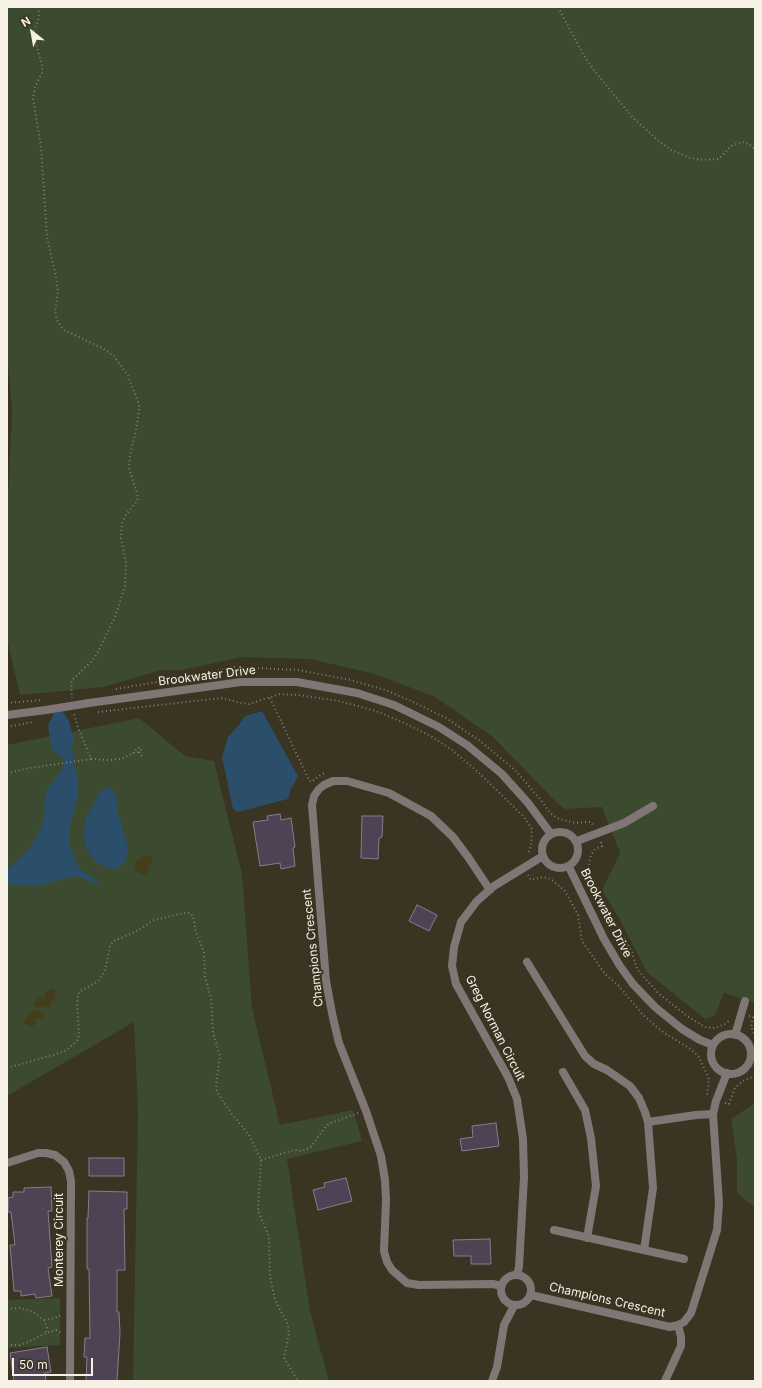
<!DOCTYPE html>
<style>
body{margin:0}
#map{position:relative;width:762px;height:1388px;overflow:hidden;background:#3a3422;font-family:Inter,sans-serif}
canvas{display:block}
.frame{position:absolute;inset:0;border:8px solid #f5f1e5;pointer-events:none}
.north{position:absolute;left:12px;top:12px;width:40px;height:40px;-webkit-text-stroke:3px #3a3422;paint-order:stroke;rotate:329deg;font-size:11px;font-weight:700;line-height:16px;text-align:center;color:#f5f1e5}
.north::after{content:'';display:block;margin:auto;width:14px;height:18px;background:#f5f1e5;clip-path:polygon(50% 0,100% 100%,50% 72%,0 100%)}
.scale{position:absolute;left:12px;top:1358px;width:81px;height:18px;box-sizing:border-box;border:2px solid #f5f1e5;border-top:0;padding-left:5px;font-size:12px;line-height:14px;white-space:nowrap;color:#f5f1e5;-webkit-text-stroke:3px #3a3422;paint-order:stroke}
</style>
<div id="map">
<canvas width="762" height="1388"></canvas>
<div class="frame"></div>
<div class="north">N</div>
<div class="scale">50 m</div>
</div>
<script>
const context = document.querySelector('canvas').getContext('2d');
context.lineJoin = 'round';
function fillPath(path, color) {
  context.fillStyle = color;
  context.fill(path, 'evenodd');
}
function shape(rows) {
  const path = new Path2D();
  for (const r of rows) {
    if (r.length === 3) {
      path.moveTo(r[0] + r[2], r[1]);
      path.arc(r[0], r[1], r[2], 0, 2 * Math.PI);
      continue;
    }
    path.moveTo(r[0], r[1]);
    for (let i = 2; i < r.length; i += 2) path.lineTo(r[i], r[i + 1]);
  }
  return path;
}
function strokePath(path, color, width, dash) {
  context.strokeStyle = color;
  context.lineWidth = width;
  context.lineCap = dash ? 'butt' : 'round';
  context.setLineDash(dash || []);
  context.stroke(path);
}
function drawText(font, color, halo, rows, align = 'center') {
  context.font = font + ' Inter,sans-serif';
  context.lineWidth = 4;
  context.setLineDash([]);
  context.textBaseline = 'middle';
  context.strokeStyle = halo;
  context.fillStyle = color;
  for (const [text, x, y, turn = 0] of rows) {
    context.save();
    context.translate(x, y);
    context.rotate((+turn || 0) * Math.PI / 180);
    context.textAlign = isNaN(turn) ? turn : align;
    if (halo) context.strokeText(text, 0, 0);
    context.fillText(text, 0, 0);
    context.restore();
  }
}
fillPath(shape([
 [7,7,755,7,755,1003,724,993,715,1015,705,1019,647,972,619,918,602,890,620,853,602,807,565,809,558,804,492,736,435,697,375,674,310,659,242,657,183,670,162,670,103,687,20,695,7,639,7,505,9,480,12,408,7,354],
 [139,718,185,756,214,761,242,874,252,1008,280,1125,353,1110,362,1141,287,1159,310,1311,329,1381,133,1381,138,1111,134,1022,7,1096,7,745],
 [755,1103,755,1208,737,1193,737,1160,731,1119],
 [60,1298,60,1345,7,1348,7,1300]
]), '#3c4a2f');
fillPath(shape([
 [148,855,152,858,152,860,151,864,146,866,149,870,148,873,145,875,137,872,134,867,137,860,144,856],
 [52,989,55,991,55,996,58,998,56,1000,52,1000,50,1007,48,1008,44,1006,39,1008,33,1006,37,998,41,997,42,999,44,999,46,991],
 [34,1010,41,1012,46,1016,42,1020,37,1018,35,1019,36,1023,32,1027,29,1027,24,1021]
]), '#443c1b');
fillPath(shape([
 [62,710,69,721,74,739,72,747,74,764,78,778,78,794,70,825,70,845,77,864,80,869,98,881,97,883,94,883,78,876,51,882,39,886,14,885,7,883,7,869,20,859,30,848,41,829,44,818,45,796,47,790,63,768,64,759,54,751,51,746,48,725,55,711],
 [262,711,298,776,290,791,288,799,238,812,233,809,222,757,228,737,238,726,245,716],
 [106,788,111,788,116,796,117,802,117,810,128,847,126,861,117,869,104,867,95,860,89,853,85,844,84,836,85,820,99,793]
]), '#2b4e6a');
const building = shape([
 [280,814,281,820,291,818,295,847,293,848,295,866,281,869,280,863,260,866,253,822,268,820,267,816,280,814],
 [362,816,383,816,382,837,379,838,378,859,361,858,362,816],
 [417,905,437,915,429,931,409,921,417,905],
 [496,1123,499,1146,462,1151,460,1139,473,1137,472,1126,496,1123],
 [89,1158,124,1158,124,1176,89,1176,89,1158],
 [346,1178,352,1201,318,1210,313,1190,325,1187,324,1183,346,1178],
 [51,1187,52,1211,48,1211,52,1267,48,1268,52,1296,36,1298,35,1294,21,1296,21,1291,14,1291,10,1245,15,1245,11,1212,8,1212,8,1198,13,1197,13,1192,24,1192,24,1188,51,1187],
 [89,1191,127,1192,127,1209,124,1209,125,1270,117,1270,117,1312,119,1312,120,1333,117,1381,86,1381,87,1357,84,1357,85,1338,90,1338,89,1269,87,1269,87,1218,88,1218,89,1191],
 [490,1239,491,1264,471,1264,471,1256,454,1256,453,1240,490,1239],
 [47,1347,51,1372,45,1373,46,1381,14,1381,10,1353,47,1347]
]);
fillPath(building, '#4d4354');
strokePath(building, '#877c8f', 1);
strokePath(shape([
 [38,7,39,13,38,21,33,33,42,65,42,73,35,87,33,98,41,147,47,237,56,277,58,292,55,311,57,320,61,326,64,330,102,348,114,356,128,376,135,394,139,404,139,410,136,430,130,455,129,468,138,497,137,501,125,516,122,524,121,538,126,562,125,586,115,617,98,652,92,661,73,679,71,684,72,698],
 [558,7,583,54,593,69,633,118,659,141,671,150,690,158,703,160,718,159,722,156,731,146,742,142,749,144,755,150],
 [116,689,191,676,235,667,298,670,351,680,385,690,411,701,446,718,480,741,515,770,541,800,550,813,559,819,575,823,591,822,593,825],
 [270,698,309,780,311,782,322,774,326,773],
 [7,703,43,700],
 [98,712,212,699,223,698,241,703,249,704,280,694,298,695,339,701,376,711,402,722,429,735,452,750,477,771,523,816,532,829,531,846,528,853],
 [7,727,33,722],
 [139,752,143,758],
 [91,759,107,760,121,759,133,753,139,752,141,750,141,748,137,748,133,753],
 [7,773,30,768,91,759,77,725,74,714],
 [601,842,602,846,595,849,591,855,589,862,589,874,592,884,603,908,613,919,632,952,637,969,658,993,687,1016,705,1027,715,1028,725,1024,730,1020],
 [528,875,531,880,543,877,551,879,565,891,578,915,582,941,605,974,619,986,643,1015,663,1032,692,1050,699,1057,709,1079,707,1095],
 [749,1016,753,1017,751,1027,755,1035],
 [7,1068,53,1055,65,1051,73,1045,78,1039,79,1034,77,1003,79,992,98,981,101,977,105,971,110,946,114,941,135,932,154,920,184,913,190,913,193,916,196,932,204,952,205,977,211,998,213,1033,220,1056,216,1084,217,1092,231,1113,249,1135,261,1160,258,1210,269,1237,270,1276,275,1300,288,1325,289,1333,284,1358,298,1381],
 [725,1103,729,1104,735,1088,743,1081,755,1076],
 [261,1160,294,1150,301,1151,310,1148,326,1126,331,1123,358,1113],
 [7,1309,20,1308,33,1312,44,1320,47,1328,46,1333],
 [44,1320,55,1318,62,1315],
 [7,1345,19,1345,26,1343,46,1333,56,1330,62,1333]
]), '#857f70', 2, [1, 3]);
strokePath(shape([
 [89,703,241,682,297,682,357,693,394,705,439,727,467,745,502,774,528,803,551,834],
 [7,715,46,710],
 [560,850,18],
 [577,841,624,823,653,806],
 [569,867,604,939,620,966,633,984,655,1007,682,1029,700,1040,713,1045],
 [490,890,468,857,453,837,431,816,389,793,347,781,333,781,324,785,319,789,314,796,312,805,326,981,333,1018,339,1043,366,1111,381,1156,385,1180,386,1200,384,1251,387,1262,392,1270,407,1283,419,1285,493,1284,501,1286],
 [527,962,585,1056,594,1064,607,1070,630,1086,639,1098,645,1112,648,1122,653,1188,644,1250],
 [731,1054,20],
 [735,1035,745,1001],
 [563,1072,585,1110,591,1138,596,1186,587,1238],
 [648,1122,696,1115,713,1114],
 [7,1163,38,1153,46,1153,55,1155,64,1162,69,1171,71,1181,70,1381],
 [554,1230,684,1259],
 [516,1290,15],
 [517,1275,519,1267,524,1177,523,1139,517,1099,508,1077,456,984,452,966,454,947,461,922,477,901,494,886,543,856],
 [531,1295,670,1327,678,1325,684,1322,691,1313,717,1230,719,1203,713,1114,716,1101,727,1073],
 [492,1381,497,1367,504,1325,514,1306],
 [665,1381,681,1346,681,1337,678,1325]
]), '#817676', 8);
strokePath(shape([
 [46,710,89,703]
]), '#817676', 8);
drawText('12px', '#f5f1e5', '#3a3422', [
 ["Brookwater Drive",207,676,-7],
 ["Brookwater Drive",606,913,63],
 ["Champions Crescent",313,948,-96],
 ["Greg Norman Circuit",495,1028,63],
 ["Monterey Circuit",59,1240,-90],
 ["Champions Crescent",607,1300,13]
]);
</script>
